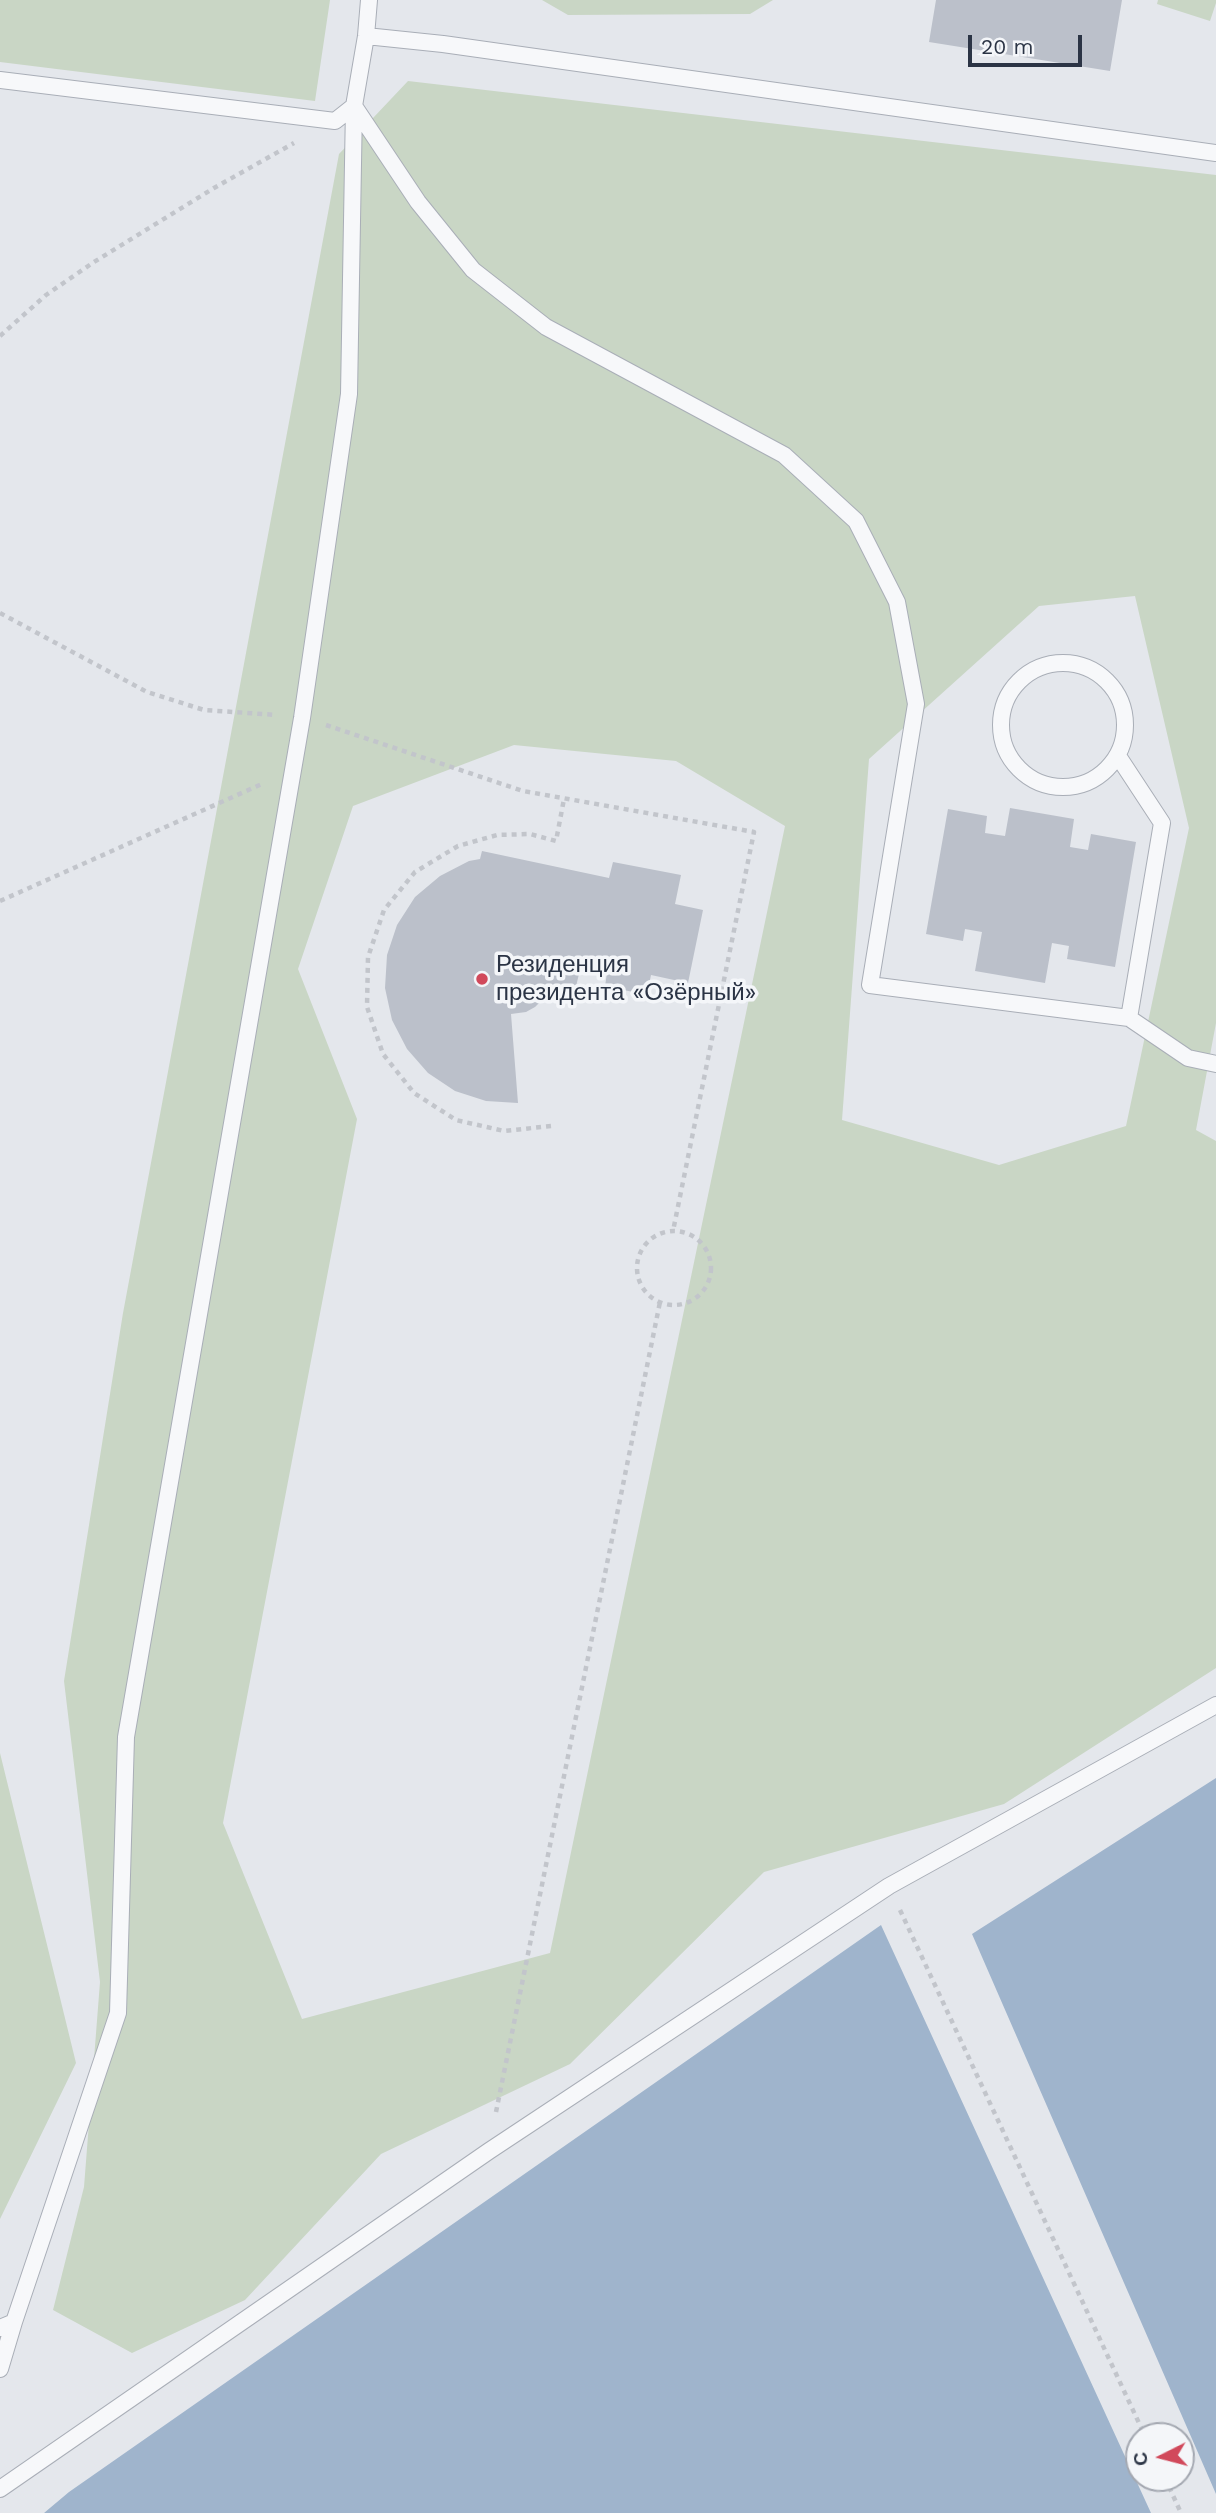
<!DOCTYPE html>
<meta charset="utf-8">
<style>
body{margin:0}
#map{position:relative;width:1216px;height:2513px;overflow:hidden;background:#e4e7ec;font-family:"Work Sans",sans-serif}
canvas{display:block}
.north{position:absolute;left:1125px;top:2422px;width:70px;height:70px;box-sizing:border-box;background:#f4f6f9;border:2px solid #a4a8b1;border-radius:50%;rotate:264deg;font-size:19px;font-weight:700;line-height:28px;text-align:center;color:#2b3445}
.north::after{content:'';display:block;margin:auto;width:24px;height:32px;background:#d1495b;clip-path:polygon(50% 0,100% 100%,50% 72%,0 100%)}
.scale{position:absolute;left:968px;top:35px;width:114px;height:32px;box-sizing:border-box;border:4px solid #2b3445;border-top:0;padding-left:9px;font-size:21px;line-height:24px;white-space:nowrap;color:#2b3445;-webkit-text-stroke:5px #f4f6f9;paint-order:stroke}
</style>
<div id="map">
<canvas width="1216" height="2513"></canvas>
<div class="north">С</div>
<div class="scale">20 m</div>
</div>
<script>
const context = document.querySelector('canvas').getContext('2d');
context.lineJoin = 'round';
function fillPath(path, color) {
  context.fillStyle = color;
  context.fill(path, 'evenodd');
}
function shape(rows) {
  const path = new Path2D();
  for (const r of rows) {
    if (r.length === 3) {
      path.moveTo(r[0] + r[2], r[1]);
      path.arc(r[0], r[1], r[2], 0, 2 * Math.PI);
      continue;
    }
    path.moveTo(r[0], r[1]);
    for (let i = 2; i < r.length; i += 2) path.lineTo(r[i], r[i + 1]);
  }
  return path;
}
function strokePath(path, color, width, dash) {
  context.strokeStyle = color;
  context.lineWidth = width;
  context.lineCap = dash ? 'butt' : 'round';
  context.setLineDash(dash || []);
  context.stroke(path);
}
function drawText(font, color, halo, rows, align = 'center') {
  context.font = font + ' "Work Sans",sans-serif';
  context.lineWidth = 7;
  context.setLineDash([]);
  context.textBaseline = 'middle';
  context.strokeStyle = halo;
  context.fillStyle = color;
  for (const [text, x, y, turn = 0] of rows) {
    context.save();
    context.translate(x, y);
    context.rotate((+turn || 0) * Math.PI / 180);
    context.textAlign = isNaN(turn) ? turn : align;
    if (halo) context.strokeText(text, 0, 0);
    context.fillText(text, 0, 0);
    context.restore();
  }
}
fillPath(shape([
 [0,0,330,0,315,101,0,62],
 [542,0,773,0,750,14,568,15],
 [1158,0,1216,0,1216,3,1210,21,1157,4],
 [408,81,1216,175,1216,1023,1196,1130,1216,1141,1216,1668,1004,1804,764,1872,570,2064,381,2154,245,2300,132,2353,53,2310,84,2187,100,1982,64,1681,123,1313,339,154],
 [1135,596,1189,828,1126,1126,999,1165,842,1120,869,759,1039,606],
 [514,745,676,761,785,826,550,1953,302,2019,223,1823,357,1119,298,969,353,806],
 [0,1753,76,2063,0,2219]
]), '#c9d6c5');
fillPath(shape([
 [1216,1778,1216,2494,972,1934],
 [881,1925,1151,2513,44,2513,69,2492]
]), '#9fb4cc');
fillPath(shape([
 [936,0,1122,0,1110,71,929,42],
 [1010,808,1074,819,1070,847,1088,850,1091,834,1136,842,1115,967,1067,959,1069,946,1052,943,1045,983,975,971,982,932,965,929,963,941,926,934,948,809,987,816,985,833,1005,836],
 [482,851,609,878,613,862,681,875,675,904,703,910,688,983,651,975,647,995,605,986,608,967,582,961,574,995,547,989,541,1001,535,1007,526,1012,511,1014,518,1103,486,1101,455,1091,428,1073,407,1049,392,1020,385,988,387,955,397,925,415,897,440,876,469,861,480,859]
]), '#bbc0ca');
const service = shape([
 [366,36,443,44,1216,153],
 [0,80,335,121,354,106,418,202,473,270,546,327,784,455,856,521,897,602,916,704,870,985,1129,1018,1188,1058,1216,1064],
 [1063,725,62],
 [1118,756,1162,823,1129,1018],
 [0,2328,14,2322,118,2013,126,1737,302,718,349,394,354,106,366,36,369,0],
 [0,2369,14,2322],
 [0,2489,489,2151,889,1886,1216,1705]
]);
strokePath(service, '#a9aeb7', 18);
strokePath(shape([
 [0,336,46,295,94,262,214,188,294,143],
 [0,613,147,692,204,710,277,715],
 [326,725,523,791,754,832,673,1231],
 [0,901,264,783],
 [551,1126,504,1131,456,1120,414,1093,383,1054,367,1007,368,957,384,910,415,872,458,846,497,835,530,834,556,841,564,799],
 [674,1268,37],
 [900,1910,1145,2436],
 [496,2112,660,1302],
 [1165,2478,1181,2513]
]), '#c2c5cb', 4.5, [5, 5]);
strokePath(service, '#f7f8fa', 16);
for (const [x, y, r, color] of [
 [482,979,7,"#d1495b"]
]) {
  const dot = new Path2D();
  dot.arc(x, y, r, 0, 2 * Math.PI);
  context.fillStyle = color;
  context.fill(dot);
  strokePath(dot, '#f4f6f9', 2.5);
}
drawText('24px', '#2b3445', '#f4f6f9', [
 ["Резиденция",496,965],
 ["президента «Озёрный»",496,993]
], 'left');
</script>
